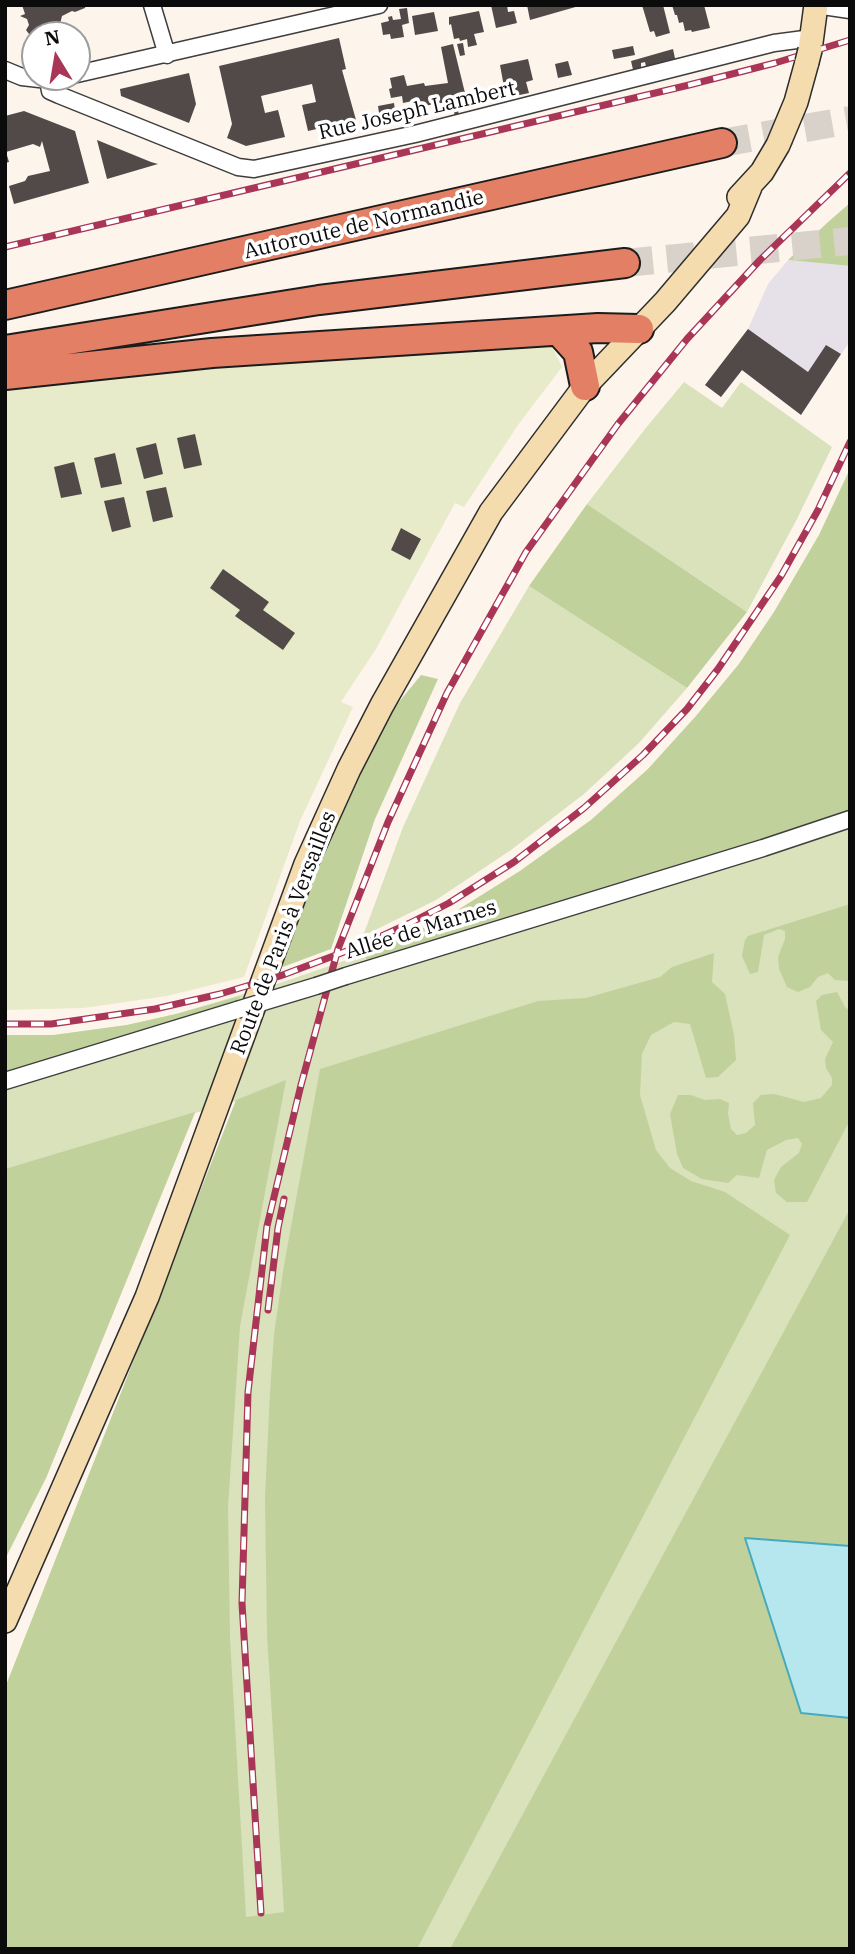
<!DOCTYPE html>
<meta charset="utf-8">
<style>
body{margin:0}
#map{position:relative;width:855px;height:1954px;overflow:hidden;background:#fdf5ec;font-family:"IBM Plex Serif",serif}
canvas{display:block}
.frame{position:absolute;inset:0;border:7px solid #0b0b0b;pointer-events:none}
.north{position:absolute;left:21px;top:21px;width:70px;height:70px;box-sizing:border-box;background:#fff;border:2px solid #9d9d9d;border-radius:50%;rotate:349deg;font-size:19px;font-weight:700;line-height:28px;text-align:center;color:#0b0b0b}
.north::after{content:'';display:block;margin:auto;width:24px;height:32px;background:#a93557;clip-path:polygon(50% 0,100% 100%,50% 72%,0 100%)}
</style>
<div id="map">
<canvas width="855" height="1954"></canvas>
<div class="frame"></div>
<div class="north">N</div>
</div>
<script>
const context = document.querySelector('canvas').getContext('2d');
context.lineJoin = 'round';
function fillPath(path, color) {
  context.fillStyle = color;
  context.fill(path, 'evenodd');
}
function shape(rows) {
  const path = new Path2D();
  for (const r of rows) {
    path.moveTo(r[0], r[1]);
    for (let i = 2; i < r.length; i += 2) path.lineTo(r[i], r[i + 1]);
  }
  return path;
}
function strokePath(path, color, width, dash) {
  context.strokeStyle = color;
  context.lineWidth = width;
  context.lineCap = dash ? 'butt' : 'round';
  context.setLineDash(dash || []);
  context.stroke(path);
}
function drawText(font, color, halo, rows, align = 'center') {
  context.font = font + ' "IBM Plex Serif",serif';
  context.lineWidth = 7;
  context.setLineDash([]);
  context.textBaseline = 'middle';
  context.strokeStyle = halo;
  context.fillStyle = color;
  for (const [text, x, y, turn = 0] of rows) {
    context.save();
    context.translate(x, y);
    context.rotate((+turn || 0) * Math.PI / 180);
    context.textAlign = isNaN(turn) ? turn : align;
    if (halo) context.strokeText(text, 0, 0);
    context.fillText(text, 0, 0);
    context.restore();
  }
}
fillPath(shape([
 [788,260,850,266,850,341,801,415,742,370,721,397,705,385,748,329,768,284]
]), '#e6e0e9');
fillPath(shape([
 [684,382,722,408,741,382,832,447,797,519,747,612,587,504,645,429],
 [850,469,850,1949,5,1949,5,1688,236,1101,195,1113,46,1478,5,1559,5,1035,54,1035,127,1025,176,1014,277,984,364,954,409,935,453,913,520,871,591,820,648,769,696,716,739,664,774,612,819,535],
 [529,586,687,688,639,743,584,794,511,850,436,900,363,936,403,827,460,703]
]), '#d9e2ba');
fillPath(shape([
 [850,203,850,266,788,260,828,222],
 [850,469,850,820,369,965,364,954,409,935,453,913,520,871,591,820,648,769,696,716,739,664,774,612,819,535],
 [587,504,747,612,687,688,529,586],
 [421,675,438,679,375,819,331,949,280,968,331,827,385,719],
 [850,904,850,981,835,980,828,973,818,977,810,987,798,992,787,987,779,969,778,957,785,939,785,931,779,929,764,935,758,972,750,974,742,956,745,940,748,936],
 [714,953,712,982,725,994,734,1035,736,1060,718,1077,706,1078,690,1024,674,1022,651,1035,642,1054,640,1095,656,1150,670,1168,691,1181,725,1192,790,1235,417,1949,5,1949,5,1688,236,1100,286,1080,240,1326,228,1507,230,1638,246,1917,284,1912,267,1635,265,1497,270,1392,274,1334,284,1265,320,1069,538,1001,586,998,660,977,672,967],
 [837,992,845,1007,850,1011,850,1120,807,1202,787,1202,776,1193,774,1180,781,1167,799,1153,802,1144,798,1138,786,1140,767,1150,759,1178,737,1175,728,1183,702,1179,683,1168,677,1154,670,1114,678,1095,691,1095,705,1100,720,1099,729,1103,728,1114,731,1129,737,1135,746,1133,755,1125,753,1103,761,1095,774,1094,804,1102,821,1098,832,1085,832,1078,826,1068,825,1059,833,1042,821,1030,816,1001,822,995],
 [241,996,234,1006,5,1074,5,1035,54,1035,127,1025,176,1014],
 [195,1112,46,1478,5,1559,5,1169],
 [850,1209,850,1546,746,1538,801,1712,850,1718,850,1949,450,1949]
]), '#c1d19b');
fillPath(shape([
 [551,344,562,367,518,425,464,507,455,503,376,649,341,702,353,707,300,821,244,977,167,996,84,1008,5,1010,5,387,321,354]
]), '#e8ebca');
const water = shape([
 [745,1538,850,1546,850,1718,801,1713,745,1538]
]);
fillPath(water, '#b7e7ee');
strokePath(water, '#47aabc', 2);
fillPath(shape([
 [22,5,86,5,85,8,75,12,72,11,62,16,60,24,62,30,69,35,29,34,26,30,29,25,27,19,20,16,25,14],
 [491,5,507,5,508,12,514,11,517,23,496,28],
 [527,5,579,5,579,6,530,20],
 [642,5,663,5,670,33,656,37,654,31,650,32],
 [672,5,704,5,710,28,692,32,691,30,685,31,683,22,679,23,677,15,675,15],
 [407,8,409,23,402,25,404,37,391,39,390,34,383,35,381,23,389,21,388,17,392,16,393,20,401,19,399,9],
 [479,11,484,32,474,34,477,45,468,47,467,39,460,41,459,38,454,39,451,24,449,25,449,17],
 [434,12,438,31,415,35,412,16],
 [339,38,346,69,342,70,356,120,308,131,302,105,316,102,312,84,261,96,265,113,278,110,285,137,246,146,227,138,232,124,219,66],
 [463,43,465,55,460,56,457,44],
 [453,44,465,93,483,90,485,104,458,110,459,116,455,117,452,101,418,107,417,100,403,103,402,96,391,98,389,89,392,88,390,78,404,75,407,86,424,83,425,86,448,83,441,47],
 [633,46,635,55,614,59,612,50],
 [673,49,676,63,647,71,645,62,641,63,641,72,634,74,631,61],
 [528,59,533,80,526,82,529,93,515,96,512,85,504,87,500,65],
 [568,61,572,75,558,78,555,64],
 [189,73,196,104,189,123,121,96,120,89],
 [394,103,396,117,380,120,378,106],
 [24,111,75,131,89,183,14,204,9,186,25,181,28,176,50,171,42,141,40,147,33,144,6,152,9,162,5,163,5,116],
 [97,140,151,162,158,164,107,179],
 [748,329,808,372,826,345,841,354,801,415,742,370,721,397,705,385],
 [195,434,202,465,184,469,177,438],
 [156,443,163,474,144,479,136,448],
 [115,453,122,484,101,488,94,458],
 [74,462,82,494,61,498,54,467],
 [166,487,173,517,153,522,146,491],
 [124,497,131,527,112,532,104,501],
 [401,528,421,539,410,560,391,550],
 [223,569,269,602,263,610,295,633,283,650,235,616,240,610,210,588]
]), '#524a49');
strokePath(shape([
 [722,143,850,120],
 [625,263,850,241]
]), '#d9d2ca', 28, [28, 14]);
const street = shape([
 [152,5,167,55],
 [816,5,850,10],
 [5,70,22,77,48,80,63,77],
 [77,74,379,5],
 [48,80,50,91,59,95,238,167,254,169,415,134,774,43,812,38],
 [346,976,763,848,850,819],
 [263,1002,316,986],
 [5,1081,237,1010]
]);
const secondary = shape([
 [810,50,816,5],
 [739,197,762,172,778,145,796,102,807,62],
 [5,1621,147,1297,306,864,349,769,382,705,491,512,585,386,665,302,738,216,750,187]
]);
const highway = shape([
 [5,305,722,143],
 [559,331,578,352,585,386],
 [5,350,319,300,625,263],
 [5,375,212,353,598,328,639,329]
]);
strokePath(street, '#3e3e3e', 19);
strokePath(secondary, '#2d2d2d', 26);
strokePath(highway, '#1c1c1c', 32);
strokePath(street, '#fff', 16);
strokePath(secondary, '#f5dcaf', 23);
strokePath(highway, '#e27f64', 28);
const rail = shape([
 [5,247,689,85,775,63,850,40],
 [5,1024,51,1024,155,1009,220,994,280,976,360,946,410,923,449,903,514,862,584,808,643,755,687,709,718,669,781,576,818,510,850,442],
 [268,1310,278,1228,284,1199],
 [261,1913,242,1603,248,1392,267,1226,301,1085,338,949,388,822,447,693,526,552,618,424,687,339,760,260,850,173]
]);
strokePath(rail, '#a93557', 7);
strokePath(rail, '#fff', 4.5, [13]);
const streetBridge = shape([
 [316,986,346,976],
 [237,1010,263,1002]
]);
const secondaryBridge = shape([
 [807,62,810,50]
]);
strokePath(streetBridge, '#3e3e3e', 19, []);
strokePath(secondaryBridge, '#2d2d2d', 26, []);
strokePath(streetBridge, '#fff', 16);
strokePath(secondaryBridge, '#f5dcaf', 23);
drawText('21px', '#0b0b0b', '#fff', [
 ["Rue Joseph Lambert",417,111,-13],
 ["Autoroute de Normandie",364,225,-13],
 ["Allée de Marnes",421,930,-17],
 ["Route de Paris à Versailles",284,933,-69]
]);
</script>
